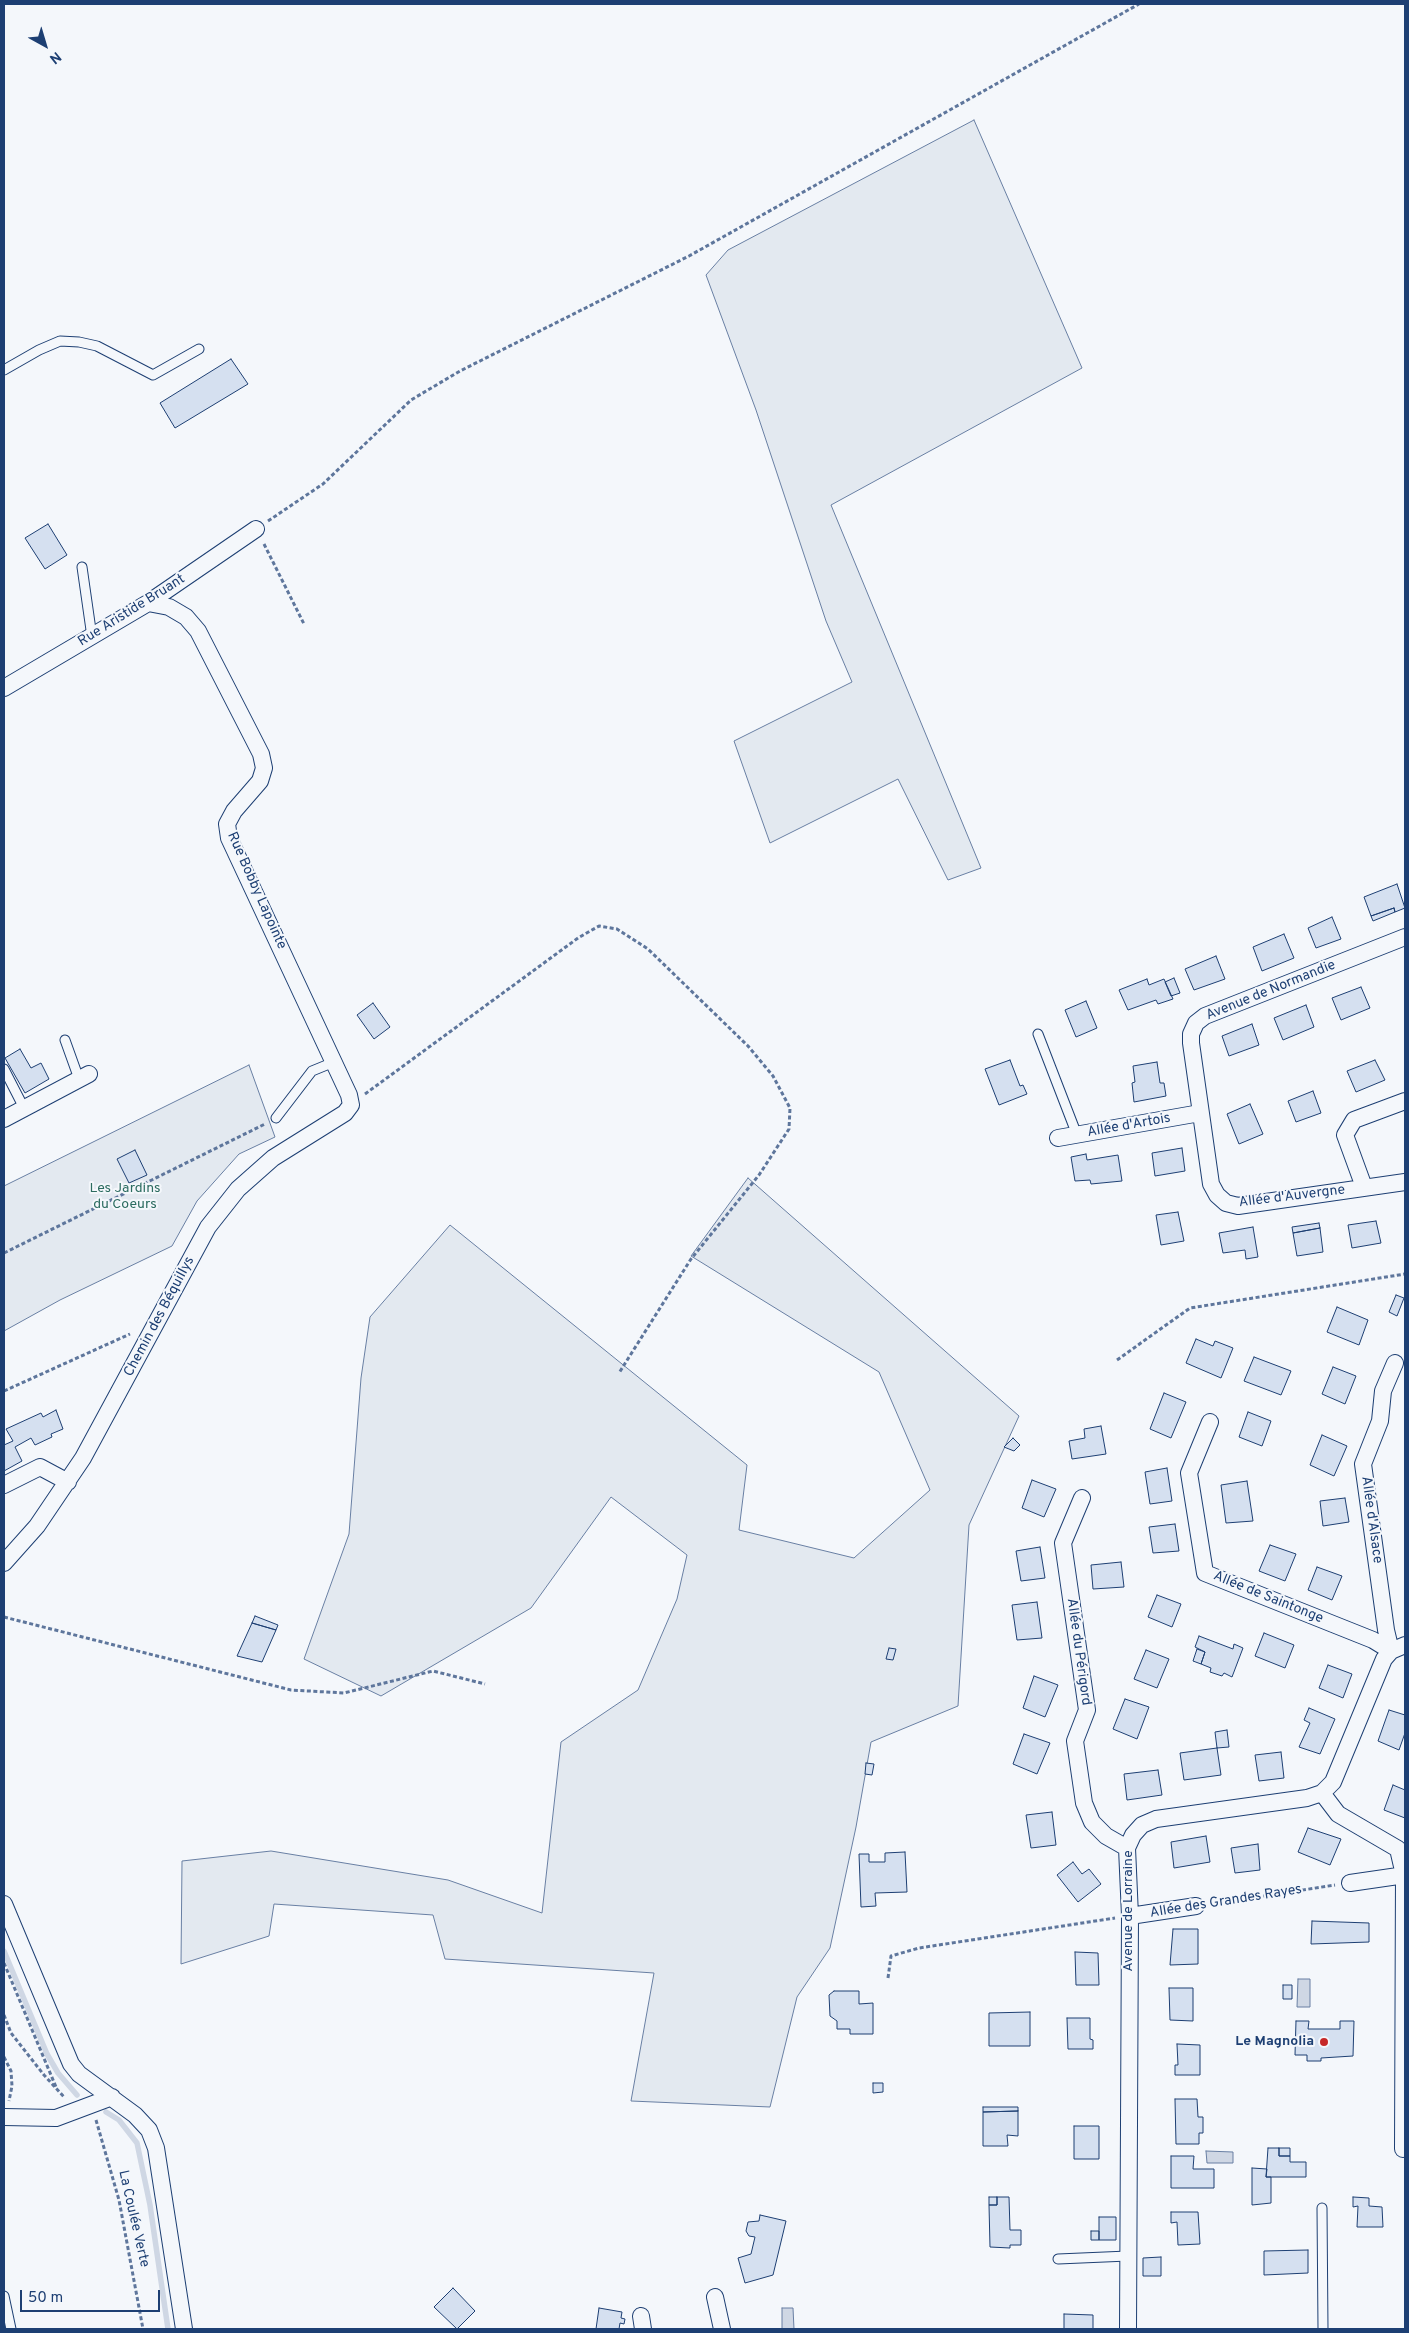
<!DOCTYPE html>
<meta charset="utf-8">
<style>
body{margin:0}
#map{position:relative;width:1409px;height:2333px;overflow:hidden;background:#f4f7fb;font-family:Overpass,sans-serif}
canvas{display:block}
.frame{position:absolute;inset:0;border:5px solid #1d3f73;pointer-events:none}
.north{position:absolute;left:20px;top:20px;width:50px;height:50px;-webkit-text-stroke:4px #f4f7fb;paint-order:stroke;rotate:141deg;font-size:14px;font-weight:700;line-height:20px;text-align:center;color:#1d3f73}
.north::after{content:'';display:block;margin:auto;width:18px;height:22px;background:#1d3f73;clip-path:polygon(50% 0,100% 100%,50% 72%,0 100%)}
.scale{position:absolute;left:20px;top:2290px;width:140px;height:22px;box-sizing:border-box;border:2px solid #1d3f73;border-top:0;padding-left:6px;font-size:15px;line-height:18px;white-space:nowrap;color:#1d3f73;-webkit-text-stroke:4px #f4f7fb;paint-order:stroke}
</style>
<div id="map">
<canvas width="1409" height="2333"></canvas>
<div class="frame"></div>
<div class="north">N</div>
<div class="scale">50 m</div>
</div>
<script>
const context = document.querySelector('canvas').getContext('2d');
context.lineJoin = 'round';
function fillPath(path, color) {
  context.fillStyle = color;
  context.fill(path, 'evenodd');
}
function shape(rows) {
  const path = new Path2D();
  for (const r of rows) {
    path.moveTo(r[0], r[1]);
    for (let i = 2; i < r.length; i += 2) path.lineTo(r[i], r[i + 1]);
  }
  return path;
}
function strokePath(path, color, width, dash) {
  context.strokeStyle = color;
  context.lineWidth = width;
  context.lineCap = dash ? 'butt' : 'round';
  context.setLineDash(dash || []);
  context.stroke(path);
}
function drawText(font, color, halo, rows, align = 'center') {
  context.font = font + ' Overpass,sans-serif';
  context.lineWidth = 4;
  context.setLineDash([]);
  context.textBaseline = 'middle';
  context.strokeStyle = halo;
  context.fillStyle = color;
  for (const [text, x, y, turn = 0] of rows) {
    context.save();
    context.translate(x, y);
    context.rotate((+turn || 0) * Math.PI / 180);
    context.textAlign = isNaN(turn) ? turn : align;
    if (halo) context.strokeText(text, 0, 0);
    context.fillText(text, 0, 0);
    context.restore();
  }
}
const green = shape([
 [974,120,1082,368,831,505,981,868,948,880,898,779,770,843,734,741,852,682,826,621,756,410,706,275,728,250,974,120],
 [249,1065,275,1137,239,1154,197,1201,172,1246,60,1300,4,1331,4,1186,249,1065],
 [748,1178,1019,1416,969,1525,958,1706,871,1742,856,1827,830,1948,797,1997,770,2107,631,2101,654,1973,445,1959,433,1915,274,1904,269,1936,181,1964,182,1861,271,1851,448,1880,542,1913,561,1742,638,1690,677,1599,687,1555,611,1497,531,1608,381,1696,304,1659,349,1534,361,1378,370,1317,450,1225,747,1465,739,1530,854,1558,930,1490,879,1372,691,1256,748,1178]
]);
fillPath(green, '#e3e9f0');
strokePath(green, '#687fa3', 1);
const water = shape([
 [1298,1979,1310,1979,1310,2007,1297,2007,1298,1979],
 [1206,2151,1233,2152,1233,2163,1207,2163,1206,2151],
 [782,2308,793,2308,794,2329,782,2329,782,2308]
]);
fillPath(water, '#cfd7e4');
strokePath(water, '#687fa3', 1);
strokePath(shape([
 [4,1951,47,2054,58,2073,77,2095],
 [106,2112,119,2120,137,2143,150,2205,168,2329]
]), '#cfd7e4', 5.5);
const building = shape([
 [231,359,248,384,175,428,160,403,231,359],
 [48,524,67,555,45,569,25,538,48,524],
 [1397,884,1405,908,1395,912,1394,908,1371,916,1364,897,1397,884],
 [1394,908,1395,912,1373,921,1371,916,1394,908],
 [1332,917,1341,939,1316,948,1308,928,1332,917],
 [1284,934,1294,958,1262,971,1253,947,1284,934],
 [1216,956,1225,979,1194,990,1185,969,1216,956],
 [1174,978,1180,993,1171,996,1165,982,1174,978],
 [1147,979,1149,985,1164,979,1173,999,1158,1004,1156,1000,1128,1010,1119,990,1147,979],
 [1361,987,1370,1008,1341,1020,1332,998,1361,987],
 [1086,1001,1097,1028,1076,1037,1065,1010,1086,1001],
 [373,1003,390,1027,374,1039,357,1015,373,1003],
 [1306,1005,1314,1027,1283,1040,1274,1018,1306,1005],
 [1252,1024,1259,1045,1229,1056,1222,1036,1252,1024],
 [20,1049,31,1068,41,1063,49,1079,25,1093,5,1058,20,1049],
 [1010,1060,1020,1086,1023,1085,1027,1094,999,1105,985,1069,1010,1060],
 [1375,1060,1385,1080,1356,1092,1347,1071,1375,1060],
 [1157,1062,1160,1083,1164,1083,1166,1096,1134,1102,1132,1083,1135,1082,1133,1066,1157,1062],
 [1313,1091,1321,1113,1296,1122,1288,1101,1313,1091],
 [1250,1104,1263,1134,1239,1144,1227,1114,1250,1104],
 [1182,1148,1185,1171,1155,1176,1152,1153,1182,1148],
 [135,1150,147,1175,129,1183,117,1159,135,1150],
 [1086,1154,1087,1160,1118,1155,1122,1181,1091,1184,1090,1180,1075,1181,1071,1157,1086,1154],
 [1178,1212,1184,1241,1161,1245,1156,1215,1178,1212],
 [1376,1221,1381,1243,1352,1248,1348,1225,1376,1221],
 [1319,1223,1320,1228,1293,1233,1292,1227,1319,1223],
 [1253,1227,1258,1257,1246,1259,1245,1250,1223,1253,1219,1233,1253,1227],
 [1320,1228,1323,1252,1297,1256,1293,1233,1320,1228],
 [1396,1295,1404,1298,1397,1316,1389,1312,1396,1295],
 [1337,1307,1368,1320,1359,1345,1327,1332,1337,1307],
 [1196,1339,1213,1346,1215,1341,1233,1348,1221,1378,1186,1363,1196,1339],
 [1254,1357,1291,1371,1281,1395,1244,1381,1254,1357],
 [1333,1367,1356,1376,1345,1404,1322,1394,1333,1367],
 [1164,1393,1186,1402,1171,1438,1150,1429,1164,1393],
 [56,1410,63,1429,51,1434,52,1437,35,1445,31,1438,15,1447,22,1461,4,1471,4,1445,13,1441,6,1429,41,1413,43,1417,56,1410],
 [1248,1412,1271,1421,1262,1446,1239,1437,1248,1412],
 [1101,1426,1106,1454,1072,1459,1069,1441,1085,1438,1084,1429,1101,1426],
 [1322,1435,1347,1446,1334,1476,1310,1465,1322,1435],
 [1013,1438,1020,1445,1014,1451,1004,1447,1013,1438],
 [1167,1468,1172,1501,1150,1504,1145,1472,1167,1468],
 [1032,1480,1056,1489,1044,1517,1022,1508,1032,1480],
 [1247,1481,1253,1521,1226,1523,1221,1485,1247,1481],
 [1345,1498,1349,1522,1323,1526,1320,1501,1345,1498],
 [1175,1524,1179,1551,1153,1553,1149,1527,1175,1524],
 [1270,1545,1296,1554,1285,1581,1259,1571,1270,1545],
 [1040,1547,1045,1578,1021,1581,1016,1551,1040,1547],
 [1121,1562,1124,1587,1093,1589,1091,1565,1121,1562],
 [1317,1567,1342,1576,1332,1600,1308,1590,1317,1567],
 [1157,1595,1181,1604,1172,1627,1148,1617,1157,1595],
 [1037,1602,1042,1638,1017,1640,1012,1605,1037,1602],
 [255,1616,278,1625,276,1630,252,1623,255,1616],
 [252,1623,276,1630,262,1662,237,1656,252,1623],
 [1264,1633,1294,1645,1285,1668,1255,1656,1264,1633],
 [1199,1636,1233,1649,1234,1644,1243,1648,1232,1677,1224,1673,1222,1676,1210,1672,1211,1668,1201,1664,1205,1652,1195,1647,1199,1636],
 [889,1648,896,1649,893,1660,886,1659,889,1648],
 [1197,1649,1205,1652,1201,1664,1193,1661,1197,1649],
 [1146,1650,1169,1659,1157,1688,1134,1679,1146,1650],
 [1328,1665,1352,1674,1343,1698,1319,1688,1328,1665],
 [1034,1676,1058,1685,1045,1717,1023,1708,1034,1676],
 [1125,1699,1149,1707,1137,1739,1113,1729,1125,1699],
 [1309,1708,1335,1719,1320,1754,1299,1747,1310,1723,1304,1720,1309,1708],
 [1389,1710,1405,1715,1405,1733,1399,1750,1378,1741,1389,1710],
 [1227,1730,1229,1747,1217,1748,1215,1732,1227,1730],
 [1024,1734,1050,1743,1037,1774,1013,1764,1024,1734],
 [1217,1748,1221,1775,1184,1780,1180,1753,1217,1748],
 [1281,1752,1284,1778,1259,1781,1255,1755,1281,1752],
 [866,1763,874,1764,872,1775,865,1774,866,1763],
 [1158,1770,1162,1795,1127,1800,1124,1774,1158,1770],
 [1393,1785,1405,1790,1405,1818,1384,1810,1393,1785],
 [1052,1812,1056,1845,1031,1848,1026,1815,1052,1812],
 [1308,1828,1341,1839,1330,1865,1298,1852,1308,1828],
 [1206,1836,1210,1862,1174,1868,1171,1842,1206,1836],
 [1258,1844,1260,1870,1235,1873,1231,1848,1258,1844],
 [905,1852,907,1892,875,1893,876,1906,861,1907,859,1854,869,1854,869,1862,885,1862,885,1853,905,1852],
 [1073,1862,1082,1874,1089,1869,1101,1884,1078,1902,1057,1875,1073,1862],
 [1312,1921,1369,1923,1369,1942,1311,1944,1312,1921],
 [1173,1929,1198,1929,1198,1964,1170,1965,1173,1929],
 [1075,1952,1098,1953,1099,1985,1076,1985,1075,1952],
 [1283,1985,1292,1985,1292,1999,1283,1999,1283,1985],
 [1169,1988,1193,1988,1193,2021,1170,2020,1169,1988],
 [834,1991,859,1991,859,2004,873,2003,873,2034,850,2034,850,2029,837,2029,837,2021,830,2016,829,1995,834,1991],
 [1030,2012,1030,2046,989,2046,989,2013,1030,2012],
 [1067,2018,1090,2018,1090,2039,1093,2040,1093,2049,1068,2049,1067,2018],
 [1296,2021,1309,2021,1308,2029,1340,2029,1340,2021,1354,2021,1353,2056,1321,2058,1321,2061,1307,2061,1307,2055,1295,2055,1296,2021],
 [1177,2044,1200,2045,1200,2075,1175,2075,1175,2065,1178,2065,1177,2044],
 [873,2083,883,2083,883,2092,873,2093,873,2083],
 [1175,2099,1197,2099,1198,2117,1203,2117,1203,2133,1199,2133,1199,2144,1176,2144,1175,2099],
 [983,2107,1018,2107,1018,2111,983,2112,983,2107],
 [1018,2111,1018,2136,1007,2135,1008,2146,983,2146,983,2112,1018,2111],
 [1074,2126,1099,2126,1099,2159,1074,2159,1074,2126],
 [1268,2148,1279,2148,1279,2156,1290,2156,1290,2162,1306,2162,1306,2177,1266,2177,1268,2148],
 [1279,2148,1290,2148,1290,2156,1279,2156,1279,2148],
 [1171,2156,1194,2156,1193,2169,1214,2169,1214,2188,1171,2188,1171,2156],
 [1252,2168,1267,2169,1266,2177,1271,2177,1271,2203,1252,2205,1252,2168],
 [989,2197,997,2197,997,2205,989,2205,989,2197],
 [997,2197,1009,2197,1010,2230,1021,2230,1021,2245,1010,2245,1010,2248,990,2247,989,2205,997,2205,997,2197],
 [1353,2197,1369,2198,1369,2206,1382,2207,1383,2227,1357,2227,1358,2206,1353,2207,1353,2197],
 [1171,2212,1198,2212,1200,2244,1178,2245,1177,2222,1171,2223,1171,2212],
 [760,2215,786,2221,773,2275,745,2283,738,2258,751,2254,755,2237,749,2236,746,2231,748,2222,759,2221,760,2215],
 [1099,2217,1116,2217,1116,2240,1099,2240,1099,2217],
 [1091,2231,1099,2231,1099,2240,1091,2240,1091,2231],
 [1308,2250,1308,2273,1264,2275,1264,2251,1308,2250],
 [1161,2257,1161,2276,1143,2276,1143,2258,1161,2257],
 [453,2288,475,2311,457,2329,434,2307,453,2288],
 [599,2308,622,2312,621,2318,625,2319,624,2324,620,2323,619,2329,596,2329,599,2308],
 [1064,2314,1093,2315,1093,2329,1064,2329,1064,2314]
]);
fillPath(building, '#d5e0f0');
strokePath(building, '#1d3f73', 1);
const service = shape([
 [4,370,39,350,60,341,79,342,97,346,153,375,199,349],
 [82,567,92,637],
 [1038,1034,1077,1135],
 [65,1040,79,1079],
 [4,1069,24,1108],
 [276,1118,312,1071,334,1062],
 [1322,2208,1323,2329],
 [1058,2259,1128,2256],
 [4,2296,11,2329]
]);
const minor = shape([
 [4,688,148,603,256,529],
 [1405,937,1205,1016,1196,1023,1191,1034,1191,1043,1211,1184,1217,1195,1226,1203,1238,1206,1405,1182],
 [4,1119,89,1074],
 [1058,1138,1200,1113],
 [1364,1187,1345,1135,1354,1120,1405,1101],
 [1210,1422,1189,1473,1205,1573,1373,1640,1391,1651],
 [4,1485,40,1467,68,1482],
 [1082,1498,1063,1543,1087,1710,1075,1741,1084,1803,1092,1822,1106,1836,1127,1848],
 [4,1563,37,1526,83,1458,208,1227,238,1189,273,1158,345,1113,351,1105,349,1095,229,838,227,824,234,811,260,781,264,768,261,754,198,631,186,617,169,607,148,603],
 [1391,1651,1386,1630,1363,1464,1380,1421,1383,1391,1395,1363],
 [1322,1793,1338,1814,1398,1849,1404,1875,1403,2149],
 [1350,1883,1405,1875],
 [4,1904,71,2064,79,2074,135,2115,149,2130,156,2148,184,2329],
 [1130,1916,1196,1906],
 [4,2117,56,2118,112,2097],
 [715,2297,722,2329],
 [641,2316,643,2329],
 [1128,2329,1130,1916,1127,1848,1133,1835,1142,1825,1156,1819,1307,1798,1322,1793,1333,1782,1384,1659,1391,1651,1405,1645]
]);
strokePath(service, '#1d3f73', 11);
strokePath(minor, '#1d3f73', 18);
strokePath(shape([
 [268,521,323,484,411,400,460,371,689,256,1139,4],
 [264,544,304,624],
 [365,1094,578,938,599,926,617,929,648,949,748,1046,773,1076,790,1108,789,1129,759,1175,691,1259,619,1373],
 [4,1253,265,1124],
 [1117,1360,1190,1308,1405,1274],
 [4,1391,130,1334],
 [4,1617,291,1690,344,1693,433,1671,485,1684],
 [1212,1904,1335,1885],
 [4,1963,56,2087],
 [888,1978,891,1956,919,1948,1115,1918],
 [4,2015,11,2033,44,2075,64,2097],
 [4,2057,11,2071,12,2086,9,2101],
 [96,2120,119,2200,143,2329]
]), '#5e769c', 3, [4, 2.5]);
strokePath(service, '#f4f7fb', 9);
strokePath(minor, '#f4f7fb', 16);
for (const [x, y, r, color] of [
 [1324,2042,5,"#c62828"]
]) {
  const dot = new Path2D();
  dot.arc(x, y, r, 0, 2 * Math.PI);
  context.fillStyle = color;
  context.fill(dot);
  strokePath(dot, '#f4f7fb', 2);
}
drawText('14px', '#1d3f73', '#f4f7fb', [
 ["Rue Aristide Bruant",132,611,-32],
 ["Rue Bobby Lapointe",256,891,66],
 ["Avenue de Normandie",1271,991,-22],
 ["Allée d'Artois",1129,1126,-10],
 ["Allée d'Auvergne",1292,1197,-7],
 ["Chemin des Béquillys",160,1317,-62],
 ["Allée d'Alsace",1371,1520,82],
 ["Allée de Saintonge",1268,1598,22],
 ["Allée du Périgord",1078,1652,82],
 ["Allée des Grandes Rayes",1226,1902,-9],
 ["Avenue de Lorraine",1129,1911,-90],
 ["La Coulée Verte",133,2219,77]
]);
drawText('14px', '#2c6c60', '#f4f7fb', [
 ["Les Jardins",125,1189],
 ["du Coeurs",125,1205]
]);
drawText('bold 14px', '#1d3f73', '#f4f7fb', [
 ["Le Magnolia",1314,2042]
], 'right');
</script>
